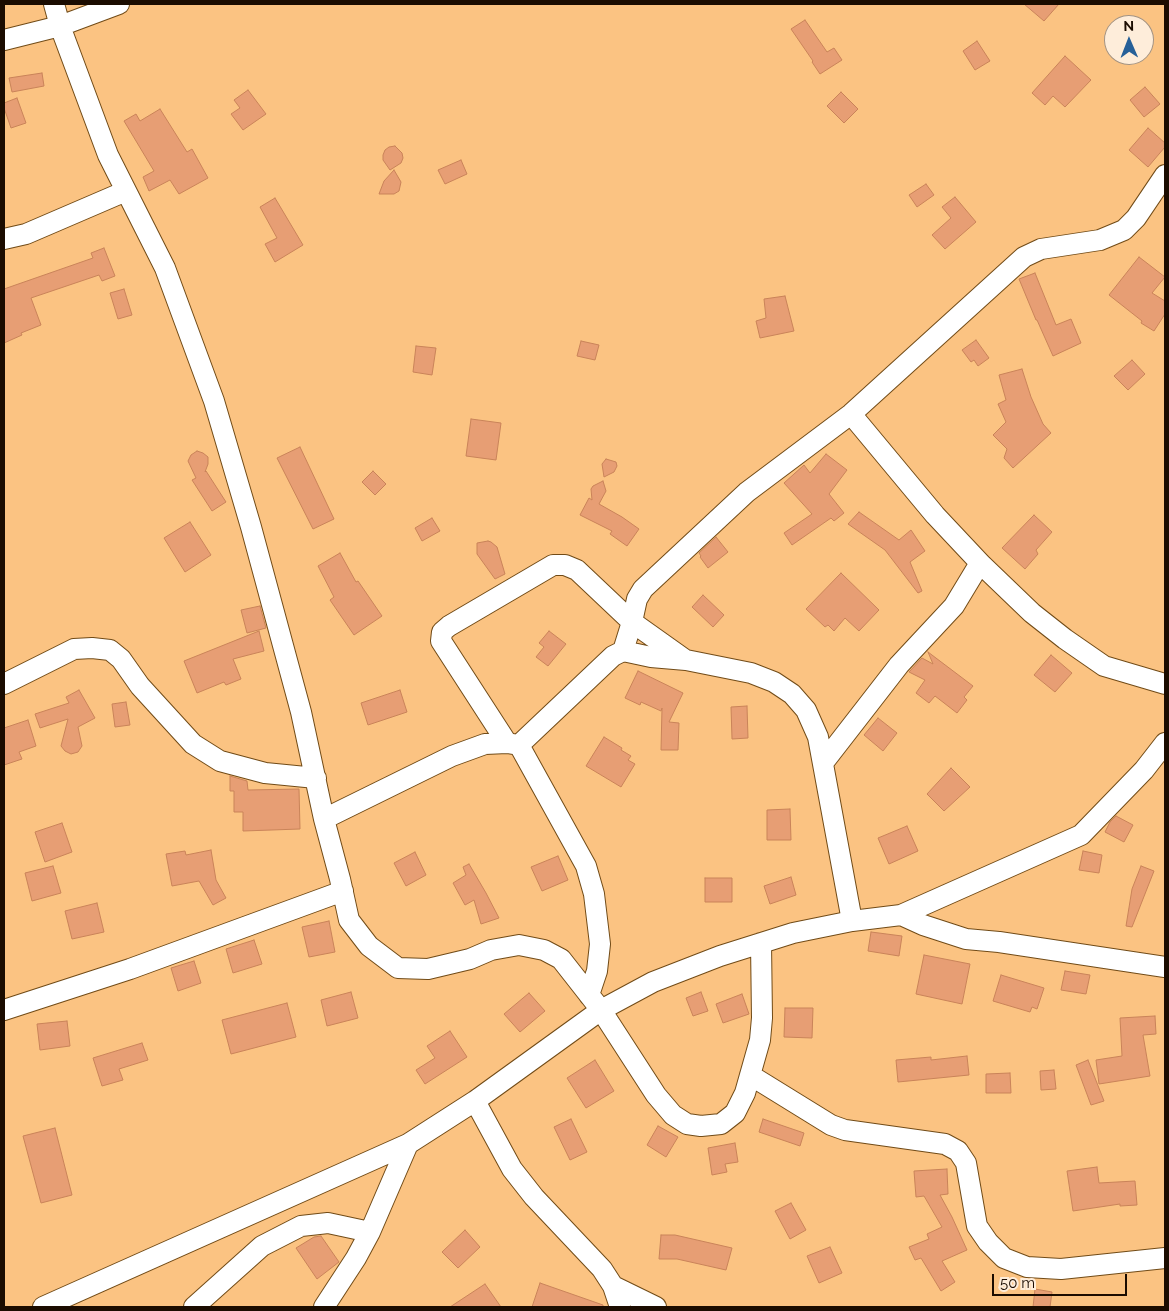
<!DOCTYPE html>
<style>
body{margin:0}
#map{position:relative;width:1169px;height:1311px;overflow:hidden;background:#fbc382;font-family:Raleway,sans-serif}
canvas{display:block}
.frame{position:absolute;inset:0;border:5px solid #1b0c00;pointer-events:none}
.north{position:absolute;left:1104px;top:15px;width:50px;height:50px;box-sizing:border-box;background:#feedda;border:1px solid #a39383;border-radius:50%;rotate:359deg;font-size:14px;font-weight:700;line-height:20px;text-align:center;color:#1b0c00}
.north::after{content:'';display:block;margin:auto;width:18px;height:22px;background:#276098;clip-path:polygon(50% 0,100% 100%,50% 72%,0 100%)}
.scale{position:absolute;left:992px;top:1274px;width:135px;height:22px;box-sizing:border-box;border:2px solid #1b0c00;border-top:0;padding-left:6px;font-size:15px;line-height:18px;white-space:nowrap;color:#1b0c00;-webkit-text-stroke:4px #feedda;paint-order:stroke}
</style>
<div id="map">
<canvas width="1169" height="1311"></canvas>
<div class="frame"></div>
<div class="north">N</div>
<div class="scale">50 m</div>
</div>
<script>
const context = document.querySelector('canvas').getContext('2d');
context.lineJoin = 'round';
function fillPath(path, color) {
  context.fillStyle = color;
  context.fill(path, 'evenodd');
}
function shape(rows) {
  const path = new Path2D();
  for (const r of rows) {
    path.moveTo(r[0], r[1]);
    for (let i = 2; i < r.length; i += 2) path.lineTo(r[i], r[i + 1]);
  }
  return path;
}
function strokePath(path, color, width, dash) {
  context.strokeStyle = color;
  context.lineWidth = width;
  context.lineCap = dash ? 'butt' : 'round';
  context.setLineDash(dash || []);
  context.stroke(path);
}
const building = shape([
 [1024,4,1059,4,1044,21,1024,4],
 [805,20,827,52,834,48,842,60,820,74,812,62,813,61,791,29,805,20],
 [977,41,990,61,975,70,963,51,977,41],
 [1065,56,1091,80,1065,107,1053,96,1045,105,1032,93,1065,56],
 [42,73,44,86,12,92,9,78,42,73],
 [1145,87,1160,104,1144,117,1130,100,1145,87],
 [248,90,266,114,243,130,231,114,240,108,234,100,248,90],
 [841,92,858,109,844,123,827,106,841,92],
 [17,98,26,123,11,128,4,108,4,103,17,98],
 [160,109,187,152,192,149,208,178,179,194,170,180,149,191,143,177,154,171,124,121,136,114,140,121,160,109],
 [1148,128,1165,143,1165,147,1148,167,1129,150,1148,128],
 [395,146,402,153,403,158,401,163,390,170,383,160,383,155,385,150,389,147,395,146],
 [461,160,467,174,445,184,438,170,461,160],
 [394,170,401,182,399,191,394,194,379,194,384,181,394,170],
 [926,184,934,195,917,207,909,195,926,184],
 [955,197,976,222,945,249,932,235,951,218,942,207,955,197],
 [275,198,303,245,275,262,265,244,277,238,260,207,275,198],
 [104,248,115,276,102,281,99,275,31,298,41,325,21,333,22,335,4,343,4,289,93,258,91,253,104,248],
 [1139,257,1165,277,1152,293,1165,301,1165,314,1154,331,1141,323,1142,321,1109,295,1139,257],
 [1035,273,1056,325,1071,319,1081,343,1053,356,1037,320,1036,320,1019,279,1035,273],
 [124,289,132,315,118,319,110,293,124,289],
 [785,296,794,331,760,338,756,321,766,318,764,299,785,296],
 [976,340,989,358,978,366,974,360,971,362,962,350,976,340],
 [581,341,599,345,595,360,577,356,581,341],
 [416,346,436,348,432,375,413,372,416,346],
 [1132,360,1145,374,1128,390,1114,376,1132,360],
 [1022,369,1031,397,1043,424,1051,433,1013,468,1004,458,1007,449,993,435,1006,422,998,404,1006,400,999,375,1022,369],
 [471,419,501,423,496,460,466,456,471,419],
 [300,447,334,519,313,529,277,458,300,447],
 [197,451,203,453,208,457,208,464,205,472,206,471,226,502,212,511,192,480,196,478,188,461,191,455,197,451],
 [826,454,847,470,829,494,844,513,834,521,831,518,792,545,784,533,812,514,784,483,804,465,810,473,826,454],
 [606,459,616,462,617,466,614,472,604,477,602,464,606,459],
 [373,471,386,484,375,495,362,482,373,471],
 [603,481,606,491,599,504,622,517,639,529,627,546,610,534,612,531,580,515,589,498,592,500,591,489,593,486,603,481],
 [859,512,899,540,911,530,925,551,910,562,922,591,918,593,885,550,848,524,859,512],
 [1034,515,1052,532,1036,550,1038,554,1025,569,1002,548,1034,515],
 [432,518,440,531,422,541,415,528,432,518],
 [190,522,211,555,185,572,164,538,190,522],
 [716,537,728,552,708,568,700,557,701,556,699,553,716,537],
 [488,541,491,542,497,547,505,574,495,579,477,554,477,543,488,541],
 [340,553,356,582,358,581,382,616,354,635,330,600,334,597,318,566,340,553],
 [841,573,879,610,859,631,845,618,834,631,828,625,825,627,806,609,841,573],
 [703,595,724,615,713,627,692,607,703,595],
 [260,606,266,628,247,633,241,610,260,606],
 [259,631,264,651,233,659,241,679,226,685,224,682,197,693,184,661,259,631],
 [549,631,566,644,548,666,536,657,544,647,539,643,549,631],
 [928,652,973,686,964,697,967,700,957,713,935,696,929,703,916,693,925,680,909,672,922,658,933,664,928,652],
 [1051,655,1072,673,1055,692,1034,675,1051,655],
 [638,671,683,693,669,722,679,723,678,750,661,750,662,708,661,711,641,702,640,705,625,698,638,671],
 [79,690,95,718,78,727,82,746,78,752,71,754,65,751,61,746,68,719,40,728,35,714,69,703,66,697,79,690],
 [400,690,407,712,368,725,361,703,400,690],
 [126,702,130,725,115,727,112,704,126,702],
 [747,706,748,738,732,739,731,707,747,706],
 [878,718,897,733,883,751,864,735,878,718],
 [28,720,36,746,19,752,22,759,4,765,4,728,28,720],
 [604,737,622,748,621,750,631,756,628,760,635,764,621,787,586,766,604,737],
 [951,768,970,787,944,811,927,794,951,768],
 [230,776,247,781,248,790,299,789,300,829,243,831,243,812,234,812,234,791,230,791,230,776],
 [790,809,791,840,767,840,767,810,790,809],
 [1116,816,1133,825,1124,842,1105,832,1110,822,1116,816],
 [62,823,72,852,45,862,35,832,62,823],
 [907,826,918,851,889,864,878,838,907,826],
 [211,850,216,880,226,898,213,905,199,881,172,886,166,854,185,851,186,855,211,850],
 [1083,851,1102,855,1099,873,1079,870,1083,851],
 [415,852,426,875,406,886,394,863,415,852],
 [558,856,568,880,542,891,531,867,558,856],
 [469,864,486,893,499,918,481,924,474,900,465,905,453,883,466,875,463,867,469,864],
 [53,866,61,893,32,901,25,873,53,866],
 [1141,866,1154,871,1132,927,1126,926,1132,889,1141,866],
 [791,877,796,895,770,904,764,886,791,877],
 [705,878,732,878,732,902,705,902,705,878],
 [97,903,104,932,72,939,65,911,97,903],
 [329,921,335,952,309,957,302,927,329,921],
 [871,932,902,936,899,956,868,951,871,932],
 [254,940,262,964,233,973,226,949,254,940],
 [924,955,970,964,962,1004,916,994,924,955],
 [194,961,201,983,178,991,171,968,194,961],
 [1065,971,1090,975,1086,994,1061,990,1065,971],
 [1001,975,1044,988,1037,1009,1032,1007,1030,1012,993,1001,1001,975],
 [351,992,358,1018,327,1026,321,1000,351,992],
 [701,992,708,1011,693,1016,686,998,701,992],
 [529,993,545,1011,520,1032,504,1014,529,993],
 [742,994,749,1014,723,1023,716,1004,742,994],
 [287,1003,296,1037,231,1054,222,1020,287,1003],
 [785,1008,813,1008,812,1038,784,1037,785,1008],
 [1155,1016,1156,1034,1143,1035,1150,1076,1099,1084,1096,1060,1122,1056,1120,1018,1155,1016],
 [67,1021,70,1046,40,1050,37,1024,67,1021],
 [450,1031,467,1057,425,1084,416,1070,435,1058,427,1046,450,1031],
 [142,1043,148,1060,119,1069,123,1080,102,1086,93,1058,142,1043],
 [967,1056,969,1075,898,1082,896,1060,931,1057,931,1060,967,1056],
 [595,1060,614,1091,586,1108,567,1078,595,1060],
 [1088,1060,1104,1101,1091,1105,1076,1065,1088,1060],
 [1054,1070,1056,1089,1041,1090,1040,1071,1054,1070],
 [1010,1073,1011,1093,986,1093,986,1074,1010,1073],
 [571,1119,587,1152,570,1160,554,1127,571,1119],
 [763,1119,804,1133,800,1146,759,1132,763,1119],
 [658,1126,678,1137,666,1157,647,1145,658,1126],
 [55,1128,72,1195,41,1203,23,1136,55,1128],
 [735,1143,738,1162,725,1164,727,1172,712,1175,708,1148,735,1143],
 [1097,1167,1099,1183,1135,1181,1137,1205,1120,1206,1120,1204,1073,1211,1067,1171,1097,1167],
 [947,1169,948,1194,940,1195,952,1217,967,1250,942,1261,955,1282,941,1291,921,1258,915,1260,909,1247,929,1239,927,1234,942,1227,924,1196,916,1197,914,1171,947,1169],
 [791,1203,806,1230,790,1239,775,1211,791,1203],
 [465,1230,480,1247,458,1268,442,1252,465,1230],
 [661,1235,675,1235,732,1248,726,1270,677,1259,659,1259,661,1235],
 [321,1236,339,1262,317,1279,296,1248,314,1237,321,1236],
 [830,1247,842,1273,819,1283,807,1256,830,1247],
 [540,1283,603,1305,603,1307,532,1307,540,1283],
 [485,1284,501,1307,450,1307,485,1284],
 [1035,1289,1052,1292,1050,1307,1033,1307,1035,1289]
]);
fillPath(building, '#e79e74');
strokePath(building, '#c98359', 1);
const minor = shape([
 [54,4,60,26,108,155,165,268,214,401,251,527,301,712,324,819,340,879,349,920,369,946,398,968,428,969,470,959,491,950,519,945,544,950,561,959,601,1010,656,1095,673,1115,687,1124,701,1126,721,1124,735,1113,745,1093,760,1040,762,1018,761,943],
 [4,40,60,26,119,4],
 [4,239,26,234,126,191],
 [851,414,935,515,982,565,1032,613,1065,639,1104,666,1165,684],
 [623,651,632,622,637,599,643,589,747,492,851,414,1024,257,1041,249,1100,240,1124,230,1136,218,1165,175],
 [4,684,74,649,92,648,110,650,121,659,140,686,193,744,220,761,265,773,316,778],
 [507,743,441,641,442,632,449,626,553,565,565,565,577,570,632,622,684,659],
 [519,745,613,656,623,651,651,657,686,660,751,673,774,682,792,694,806,710,818,737,852,921],
 [823,763,899,665,954,606,980,563],
 [324,819,452,756,485,744,507,743,519,745,586,866,594,894,600,944,597,971,589,995],
 [901,915,923,925,966,939,999,942,1165,967],
 [4,1010,130,969,343,891],
 [750,1075,831,1125,845,1130,945,1144,958,1151,966,1163,977,1226,988,1242,1004,1258,1027,1267,1061,1269,1165,1258],
 [475,1101,512,1169,534,1197,602,1269,613,1286,620,1307],
 [613,1286,656,1307],
 [43,1307,408,1144],
 [194,1307,262,1246,301,1226,328,1223,370,1232],
 [324,1307,356,1258,370,1232,408,1144,475,1101,601,1010,653,982,720,956,793,933,852,921,901,915,1081,835,1144,770,1165,743]
]);
strokePath(minor, '#714b17', 22);
strokePath(minor, '#fff', 20);
</script>
